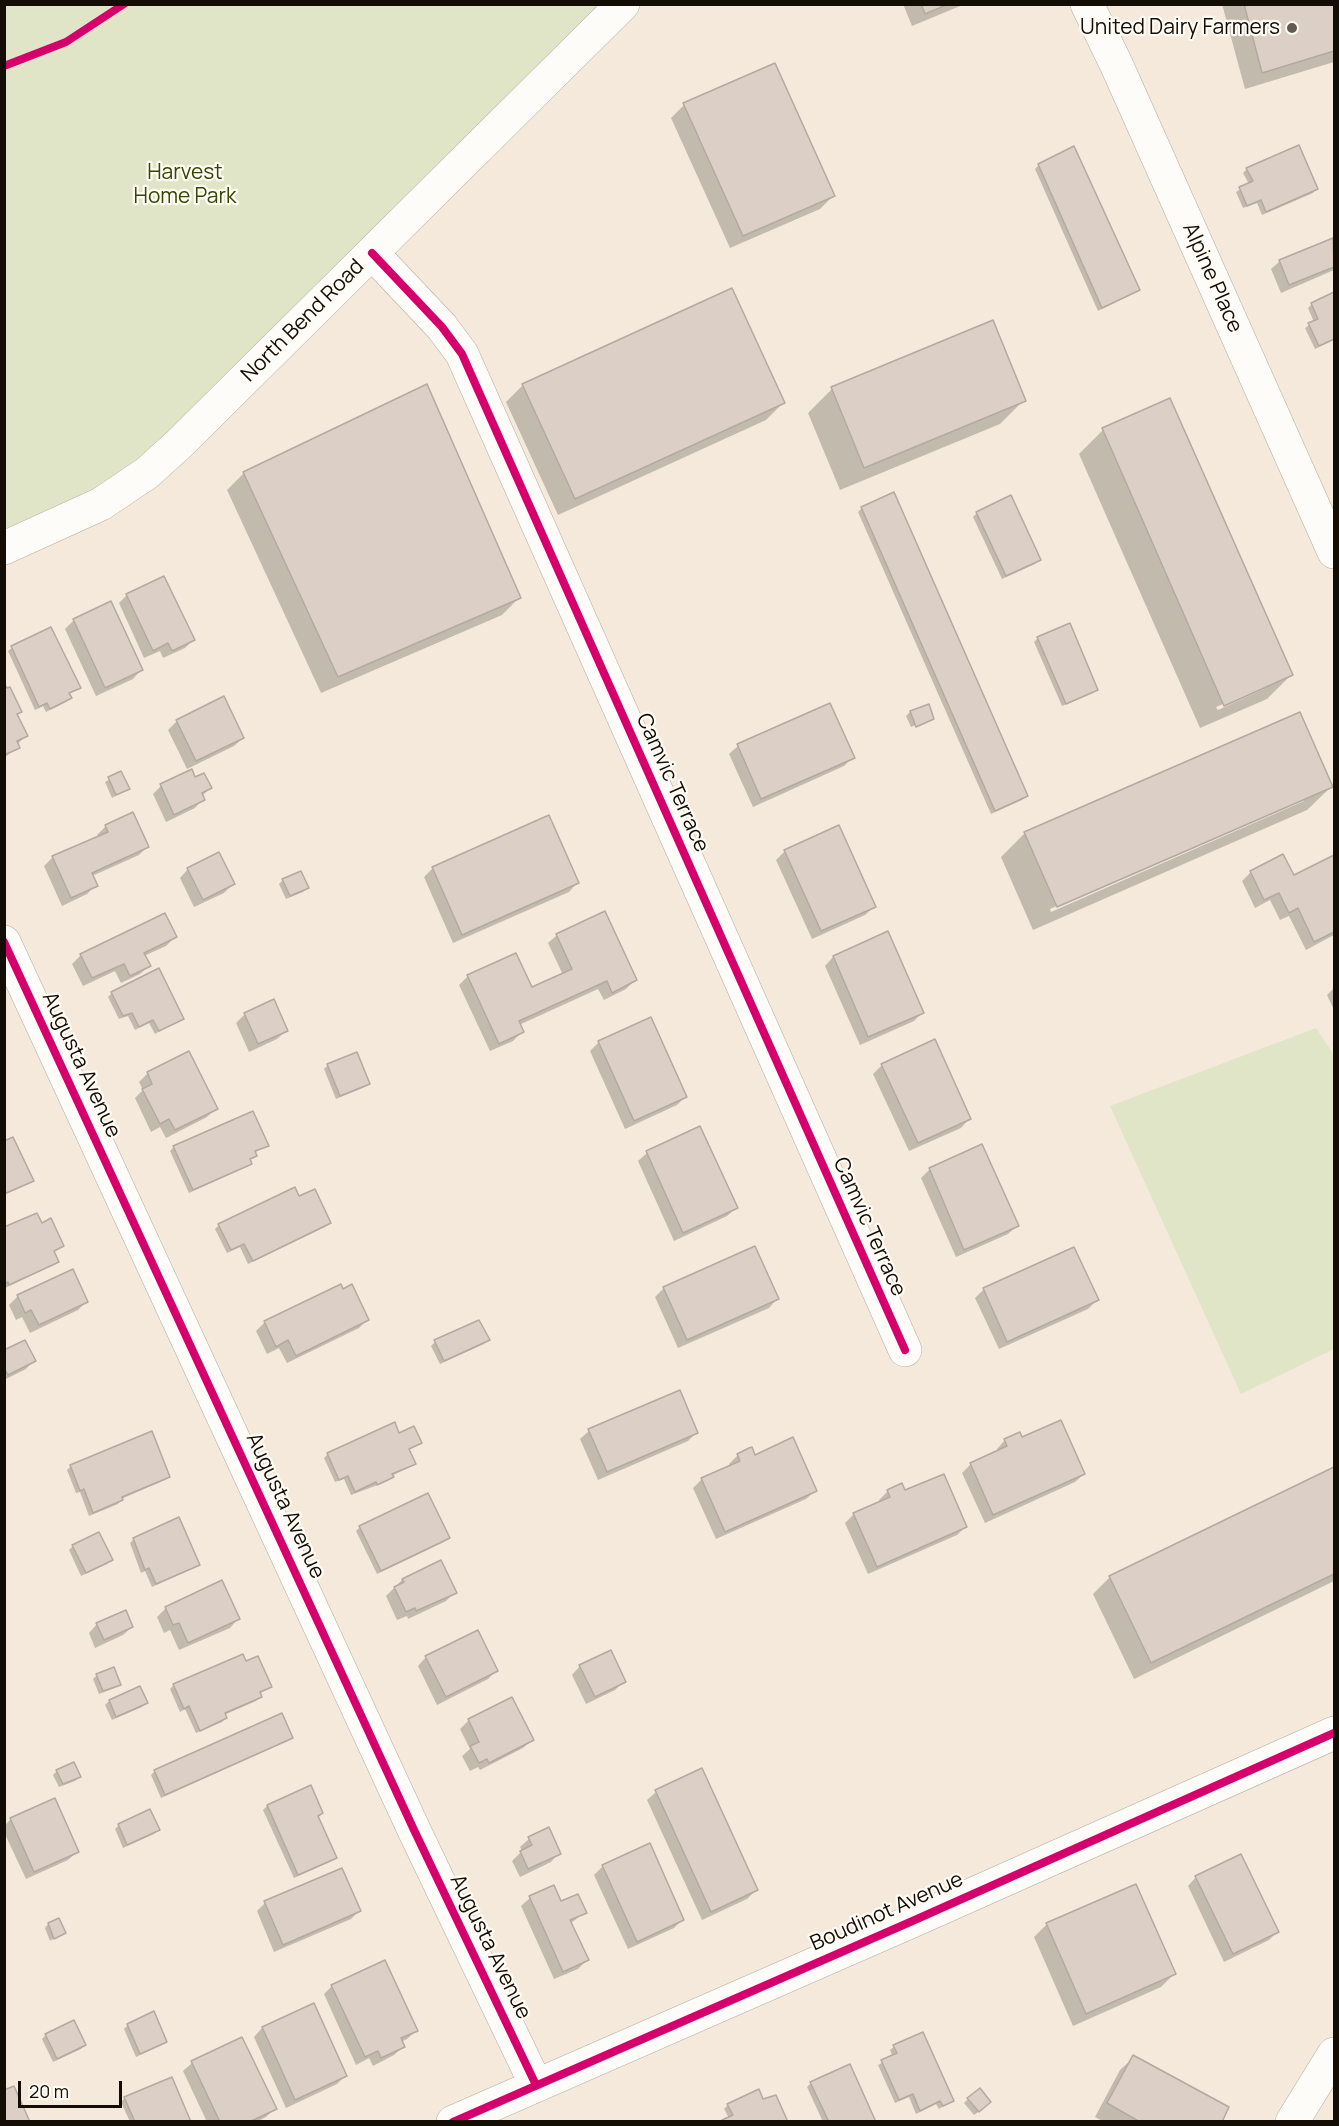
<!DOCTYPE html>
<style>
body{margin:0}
#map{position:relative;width:1339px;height:2126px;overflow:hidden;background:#f4e9da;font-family:Manrope,sans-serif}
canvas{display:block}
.frame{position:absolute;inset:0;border:6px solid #130d05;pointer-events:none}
.scale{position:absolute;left:18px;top:2081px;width:104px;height:27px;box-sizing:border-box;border:3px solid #130d05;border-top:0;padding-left:8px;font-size:18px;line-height:21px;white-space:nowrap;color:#130d05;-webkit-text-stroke:4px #fffbf5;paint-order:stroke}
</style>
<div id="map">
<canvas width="1339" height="2126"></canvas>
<div class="frame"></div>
<div class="scale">20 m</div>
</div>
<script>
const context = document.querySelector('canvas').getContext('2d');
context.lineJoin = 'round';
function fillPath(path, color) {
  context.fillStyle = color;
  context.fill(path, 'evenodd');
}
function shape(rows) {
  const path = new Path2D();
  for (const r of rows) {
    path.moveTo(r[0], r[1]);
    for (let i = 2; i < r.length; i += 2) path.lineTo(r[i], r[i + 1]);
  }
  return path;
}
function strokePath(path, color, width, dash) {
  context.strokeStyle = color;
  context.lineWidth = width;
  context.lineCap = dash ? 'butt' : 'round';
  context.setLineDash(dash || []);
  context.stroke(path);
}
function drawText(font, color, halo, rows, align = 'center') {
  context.font = font + ' Manrope,sans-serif';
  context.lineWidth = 4.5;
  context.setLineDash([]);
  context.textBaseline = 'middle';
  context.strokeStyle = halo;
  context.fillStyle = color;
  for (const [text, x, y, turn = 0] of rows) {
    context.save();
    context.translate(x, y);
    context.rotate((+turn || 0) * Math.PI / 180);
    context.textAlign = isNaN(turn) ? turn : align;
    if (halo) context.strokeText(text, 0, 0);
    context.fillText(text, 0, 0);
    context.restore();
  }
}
fillPath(shape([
 [4,5,623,5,179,444,5,548],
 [1316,1028,1334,1055,1334,1349,1241,1394,1110,1106]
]), '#e1e5c8');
fillPath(shape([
 [903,4,965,4,912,26],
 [1222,4,1334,4,1334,62,1245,89],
 [684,105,833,196,820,209,730,248,671,118],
 [1039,165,1138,289,1134,293,1098,311,1035,169],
 [1247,169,1316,189,1313,193,1262,215,1257,203,1243,208,1236,192,1249,184,1243,173],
 [1332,240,1334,246,1334,270,1281,293,1271,269,1280,261],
 [1334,294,1334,340,1315,349,1305,328,1314,322,1308,308,1312,304],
 [992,322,1024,400,1000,424,840,490,808,413,832,389],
 [523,385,783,403,766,420,558,515,506,402],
 [1103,430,1291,675,1267,699,1200,728,1079,454],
 [1264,686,1264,689,1218,710,1216,707],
 [244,473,519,598,502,615,321,693,227,490],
 [862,508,1026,796,1022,800,991,814,858,512],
 [977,513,1039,560,1035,564,1002,579,973,517],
 [127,595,193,640,185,648,163,658,160,651,144,658,119,603],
 [111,603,141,670,133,679,96,696,65,629,74,620],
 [1038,638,1096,689,1093,693,1062,706,1034,642],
 [12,648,79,688,68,694,70,698,66,702,46,712,43,706,35,710,8,651],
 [4,686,20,712,16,715,26,735,17,745,18,747,4,758],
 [829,705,853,757,844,766,753,807,729,754,738,746],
 [928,706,933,719,930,721,930,719,911,727,906,716,910,712],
 [177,721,243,738,234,746,187,769,168,730],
 [120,773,128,788,112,798,105,782],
 [161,786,210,788,202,796,203,799,195,808,166,822,153,794],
 [1331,787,1307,810,1033,930,1001,857,1025,833],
 [1304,798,1304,801,1051,912,1050,909],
 [106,826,147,847,139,855,92,876,96,885,87,894,62,906,44,866,53,857,99,838,97,835],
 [785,851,874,907,865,915,812,939,776,860],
 [1334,857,1334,935,1306,950,1289,916,1280,920,1270,900,1255,908,1242,881,1251,872,1293,877],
 [433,868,577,883,569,892,453,943,424,877],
 [188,869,233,884,224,893,194,907,180,878],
 [283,880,307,888,303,892,286,899,279,884],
 [887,933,923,1012,914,1021,860,1045,825,966,833,957],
 [557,935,635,980,626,989,604,1000,598,989,519,1025,522,1032,513,1041,490,1051,459,985,468,976,531,989,563,975,548,943],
 [175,937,166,946,144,956,149,966,140,974,121,983,115,971,83,986,72,964,81,955],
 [1334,988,1334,1010,1327,995],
 [112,993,183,1018,155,1034,149,1023,135,1030,128,1016,119,1019,108,997],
 [245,1014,286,1031,277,1039,249,1052,236,1023],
 [599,1042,685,1097,677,1105,625,1129,590,1051],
 [189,1053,216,1108,207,1117,166,1138,160,1127,151,1132,135,1098,143,1090,139,1082,147,1074],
 [356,1054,368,1083,365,1087,336,1099,324,1069,328,1065],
 [882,1065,969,1119,961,1128,909,1151,873,1074],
 [699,1128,736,1208,727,1216,674,1241,638,1161,647,1153],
 [4,1142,32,1180,28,1184,4,1195],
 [267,1145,254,1153,255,1156,249,1161,250,1163,246,1167,189,1193,170,1151,174,1147],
 [930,1169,1017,1226,1008,1234,956,1257,921,1178],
 [298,1198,329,1223,325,1227,248,1264,240,1247,227,1253,215,1229,219,1225],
 [41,1225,62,1246,53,1252,57,1261,53,1265,5,1288,4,1229],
 [72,1271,87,1301,78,1310,30,1333,22,1317,16,1320,9,1305,17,1297],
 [664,1288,777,1299,769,1308,678,1348,655,1297],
 [984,1289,1097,1300,1088,1309,999,1349,975,1298],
 [367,1320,359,1328,287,1363,279,1348,267,1354,256,1331,265,1322],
 [479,1322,488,1340,484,1344,440,1364,431,1346,435,1342],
 [4,1352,34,1360,26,1369,4,1380],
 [394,1424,399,1435,420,1443,408,1450,414,1464,410,1467,391,1476,388,1481,351,1495,344,1479,335,1482,324,1458,328,1454],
 [589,1431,697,1432,688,1441,598,1480,580,1439],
 [1022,1439,1084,1474,1075,1482,985,1523,962,1473,971,1464,998,1452,997,1449,1005,1440],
 [738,1455,755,1457,815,1491,806,1499,716,1539,693,1488,702,1479,730,1467,729,1464],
 [71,1466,168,1476,165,1480,121,1499,118,1504,89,1516,80,1492,76,1493,67,1470],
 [1334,1468,1334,1581,1134,1679,1093,1594,1110,1577],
 [888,1491,905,1492,966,1526,957,1535,868,1574,845,1523,854,1514,880,1503,879,1500],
 [360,1527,448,1538,444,1542,377,1574,356,1531],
 [134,1539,198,1564,194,1568,152,1587,145,1571,141,1573,130,1543],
 [73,1546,111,1560,107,1564,81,1576,69,1550],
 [440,1562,455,1592,446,1601,408,1619,407,1616,397,1620,386,1596,402,1580],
 [166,1608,238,1619,230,1628,179,1650,170,1630,164,1633,157,1617],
 [97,1624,132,1627,123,1635,95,1648,89,1633],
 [426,1657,496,1671,488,1679,437,1705,418,1666],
 [246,1663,270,1687,259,1694,260,1697,256,1701,224,1715,226,1718,222,1722,196,1733,185,1709,180,1712,170,1689,174,1685],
 [580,1666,624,1681,615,1690,586,1704,572,1675],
 [97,1675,119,1684,115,1688,99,1694,93,1679],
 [139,1688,146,1703,142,1707,112,1720,105,1705,109,1701],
 [469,1720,532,1740,523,1748,480,1770,478,1767,470,1771,462,1756,470,1749,460,1729],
 [291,1737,287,1741,161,1798,151,1775,155,1771],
 [57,1771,79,1777,75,1781,59,1787,53,1775],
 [656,1792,756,1890,747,1899,702,1920,647,1800],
 [267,1806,322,1813,317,1818,336,1858,332,1861,294,1878,263,1810],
 [149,1811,158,1830,154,1834,123,1848,115,1829,119,1825],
 [11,1819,77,1852,68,1860,26,1879,4,1832,4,1826],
 [548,1829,559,1853,551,1862,520,1877,512,1861,522,1851,520,1847,529,1839],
 [603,1866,682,1920,674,1928,628,1949,594,1875],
 [1196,1877,1278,1931,1269,1940,1224,1962,1188,1886],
 [530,1898,560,1903,585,1912,570,1924,587,1960,578,1969,554,1979,521,1906],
 [265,1903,360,1910,351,1919,274,1952,257,1911],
 [48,1924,64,1932,50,1941,45,1928],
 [1047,1924,1174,1974,1161,1987,1073,2026,1034,1937],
 [332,1986,416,2031,407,2039,401,2042,403,2047,394,2055,373,2066,369,2058,356,2065,324,1994],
 [313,2005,345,2076,337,2084,286,2108,254,2037,262,2028],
 [128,2025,166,2041,162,2045,136,2057,124,2029],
 [923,2034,952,2101,939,2109,936,2104,916,2114,909,2097,895,2103,878,2065,893,2057,890,2050,894,2047],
 [46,2035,85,2045,81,2049,53,2062,42,2039],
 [241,2039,275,2108,266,2117,256,2122,207,2122,183,2071,192,2063],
 [1134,2057,1220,2122,1104,2122,1095,2117,1120,2070],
 [811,2083,874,2122,823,2122,807,2087],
 [125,2098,190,2122,130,2122,121,2102],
 [968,2099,986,2106,974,2115,964,2103],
 [763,2100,787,2122,723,2122,729,2118,724,2109,728,2105]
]), '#0003');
const building = shape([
 [921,4,949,4,925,14,921,4],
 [1244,4,1334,4,1334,51,1262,73,1244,4],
 [775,63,835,196,743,236,683,103,775,63],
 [1299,145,1318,189,1266,212,1261,200,1247,206,1239,187,1253,181,1246,168,1299,145],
 [1074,146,1140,290,1102,308,1038,164,1074,146],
 [1333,238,1334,267,1289,285,1279,260,1333,238],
 [732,288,785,403,575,499,522,384,732,288],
 [1334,292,1334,339,1319,346,1308,323,1318,319,1311,303,1334,292],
 [993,320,1026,401,864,468,831,387,993,320],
 [427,384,521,598,338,677,243,472,427,384],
 [1170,398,1293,675,1224,706,1102,428,1170,398],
 [894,492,1028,796,995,811,861,507,894,492],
 [1011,495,1041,560,1006,576,976,512,1011,495],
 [164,576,195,640,172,651,168,643,153,651,126,594,164,576],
 [111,601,143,670,105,688,73,619,111,601],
 [1070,623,1098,690,1066,704,1037,637,1070,623],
 [51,627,81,688,69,693,72,698,50,709,47,703,39,707,11,646,51,627],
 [4,683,7,688,10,687,22,712,17,714,28,736,17,741,20,748,4,755,4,683],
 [224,696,244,738,196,761,176,720,224,696],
 [830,703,855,758,761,799,737,744,830,703],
 [929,704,934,719,916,727,910,711,929,704],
 [1300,712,1333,787,1057,907,1024,832,1300,712],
 [192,769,195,777,204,773,212,788,202,793,205,800,174,815,160,784,192,769],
 [121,771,130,789,116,795,108,777,121,771],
 [133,812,149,847,92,873,98,886,71,898,52,856,108,832,105,825,133,812],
 [549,815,579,883,462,935,432,867,549,815],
 [839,825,876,907,821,931,784,850,839,825],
 [219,852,235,884,203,900,187,868,219,852],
 [1283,854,1294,875,1334,855,1334,932,1314,942,1298,908,1289,913,1279,893,1264,900,1250,871,1283,854],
 [301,871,309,888,290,896,282,879,301,871],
 [605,911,637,980,612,993,607,981,519,1021,524,1032,499,1044,467,975,516,953,532,987,572,969,556,934,605,911],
 [165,913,177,937,144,953,151,966,130,976,124,964,92,978,80,954,165,913],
 [888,931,924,1013,868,1037,833,956,888,931],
 [159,968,184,1019,159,1031,153,1020,139,1027,132,1013,123,1016,111,992,159,968],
 [274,999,288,1031,258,1044,244,1013,274,999],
 [651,1017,687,1097,634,1121,598,1041,651,1017],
 [935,1039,971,1119,918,1143,881,1064,935,1039],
 [189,1051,218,1109,175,1130,169,1119,160,1124,142,1089,152,1084,147,1072,189,1051],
 [357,1052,370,1084,340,1096,327,1064,357,1052],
 [253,1111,269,1146,255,1151,257,1156,250,1159,252,1164,193,1190,173,1146,253,1111],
 [700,1126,738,1208,683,1233,646,1151,700,1126],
 [13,1137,34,1181,4,1194,4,1141,13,1137],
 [982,1144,1019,1226,964,1250,929,1168,982,1144],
 [295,1187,299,1196,315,1189,331,1223,253,1261,244,1244,231,1250,218,1224,295,1187],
 [37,1213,42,1223,51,1218,64,1246,54,1251,59,1262,9,1285,8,1282,4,1284,4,1227,37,1213],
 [755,1246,779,1299,687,1340,663,1287,755,1246],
 [1074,1247,1099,1300,1007,1342,983,1288,1074,1247],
 [73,1269,88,1302,39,1325,31,1310,25,1313,17,1295,73,1269],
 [341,1284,343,1289,352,1284,369,1320,296,1356,288,1340,276,1347,264,1321,341,1284],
 [479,1320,490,1340,444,1361,434,1340,479,1320],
 [25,1340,36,1361,8,1375,4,1368,4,1350,25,1340],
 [680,1390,698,1433,607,1472,588,1429,680,1390],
 [1061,1420,1085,1474,993,1515,970,1463,1007,1446,1004,1439,1020,1432,1022,1437,1061,1420],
 [395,1422,399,1433,414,1426,422,1443,409,1449,416,1464,392,1474,394,1477,377,1485,376,1482,355,1492,348,1476,339,1480,327,1453,395,1422],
 [152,1431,170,1477,122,1497,123,1500,93,1513,84,1489,80,1491,70,1465,152,1431],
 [793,1437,817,1491,725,1532,701,1478,740,1461,737,1454,749,1448,752,1447,755,1455,793,1437],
 [1334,1467,1334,1574,1151,1663,1109,1576,1334,1467],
 [944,1474,967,1527,877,1567,853,1513,890,1497,887,1490,889,1489,902,1483,905,1490,944,1474],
 [428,1493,450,1538,381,1571,359,1526,428,1493],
 [179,1517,200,1565,156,1584,149,1568,145,1570,133,1538,179,1517],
 [99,1532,113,1560,86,1573,72,1545,99,1532],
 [441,1560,457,1593,416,1611,415,1608,406,1612,394,1587,404,1582,402,1579,441,1560],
 [222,1580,240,1619,188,1643,179,1623,173,1625,165,1607,222,1580],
 [126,1610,133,1627,104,1640,96,1623,126,1610],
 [478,1630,498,1671,446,1697,425,1656,478,1630],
 [611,1650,626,1682,595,1697,579,1665,611,1650],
 [243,1654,246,1661,258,1656,272,1687,260,1692,262,1697,225,1713,227,1718,200,1731,189,1706,184,1709,173,1684,243,1654],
 [114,1667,121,1685,103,1691,96,1674,114,1667],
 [140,1686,148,1703,116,1717,109,1700,140,1686],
 [512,1697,534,1740,489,1763,487,1759,479,1763,470,1746,479,1742,468,1719,512,1697],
 [282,1713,293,1738,165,1795,154,1770,282,1713],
 [74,1762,81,1777,63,1784,56,1770,74,1762],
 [702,1768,758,1890,711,1912,655,1790,702,1768],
 [311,1785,323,1813,318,1816,337,1858,298,1875,267,1805,311,1785],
 [55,1798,79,1852,34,1872,10,1818,55,1798],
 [150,1809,160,1830,127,1845,118,1824,150,1809],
 [549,1827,561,1854,528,1869,520,1851,532,1845,528,1837,549,1827],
 [650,1843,684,1920,637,1942,602,1865,650,1843],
 [1241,1854,1279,1932,1233,1954,1195,1876,1241,1854],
 [342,1868,361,1911,283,1945,264,1901,342,1868],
 [1136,1884,1176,1974,1086,2014,1046,1923,1136,1884],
 [554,1885,561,1901,578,1894,587,1913,570,1920,589,1960,563,1972,529,1896,554,1885],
 [59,1918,66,1933,54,1939,48,1923,59,1918],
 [385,1960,418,2031,401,2038,405,2047,381,2058,378,2051,365,2057,331,1985,385,1960],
 [314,2003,347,2076,295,2100,262,2027,314,2003],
 [154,2011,167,2042,140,2054,127,2024,154,2011],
 [74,2020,86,2045,57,2059,45,2034,74,2020],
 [923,2032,954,2101,943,2106,940,2101,920,2111,913,2094,899,2100,881,2060,897,2053,893,2045,923,2032],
 [242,2037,277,2109,249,2122,220,2122,191,2061,242,2037],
 [1133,2055,1229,2107,1222,2122,1140,2122,1107,2103,1133,2055],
 [850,2064,876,2122,829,2122,810,2082,850,2064],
 [172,2077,191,2122,135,2122,124,2097,172,2077],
 [14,2086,30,2122,4,2122,4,2090,14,2086],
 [980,2088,991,2102,979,2112,967,2098,980,2088],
 [759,2089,763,2099,776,2095,788,2122,723,2122,722,2120,733,2115,727,2104,759,2089]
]);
fillPath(building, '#dbcfc6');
strokePath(building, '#b4a9a0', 1.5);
const street = shape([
 [1087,4,1117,66,1334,552],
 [372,253,442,327,462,354,905,1350],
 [4,942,414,1830,536,2085]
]);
const secondary = shape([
 [4,548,101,504,147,473,179,444,623,4],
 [453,2122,917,1919,1334,1733]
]);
const primary = shape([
 [1292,2122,1334,2054]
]);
strokePath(street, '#b5aca1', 34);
strokePath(secondary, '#b5aca1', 34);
strokePath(primary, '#b5aca1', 34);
strokePath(street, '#fdfcf9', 33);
strokePath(secondary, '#fdfcf9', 33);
strokePath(primary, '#fdfcf9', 33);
strokePath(shape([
 [4,66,66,42,124,4],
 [372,253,442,327,462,354,905,1350],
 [4,942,414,1830,536,2085],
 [453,2122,917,1919,1334,1733]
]), '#d6006c', 8);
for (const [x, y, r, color] of [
 [1292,28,6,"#625a50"]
]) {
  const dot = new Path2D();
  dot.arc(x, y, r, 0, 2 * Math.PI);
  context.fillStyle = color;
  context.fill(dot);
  strokePath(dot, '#fffbf5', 2);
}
drawText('21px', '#130d05', '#fffbf5', [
 ["United Dairy Farmers",1280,28]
], 'right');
drawText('21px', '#354801', '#fffbf5', [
 ["Harvest",185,173],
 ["Home Park",185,197]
]);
drawText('21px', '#130d05', '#fffbf5', [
 ["Alpine Place",1212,278,66],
 ["North Bend Road",303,321,-45],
 ["Camvic Terrace",672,783,66],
 ["Augusta Avenue",81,1065,65],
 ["Camvic Terrace",869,1227,66],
 ["Augusta Avenue",285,1506,65],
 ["Boudinot Avenue",887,1912,-24],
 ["Augusta Avenue",490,1947,64]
]);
</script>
